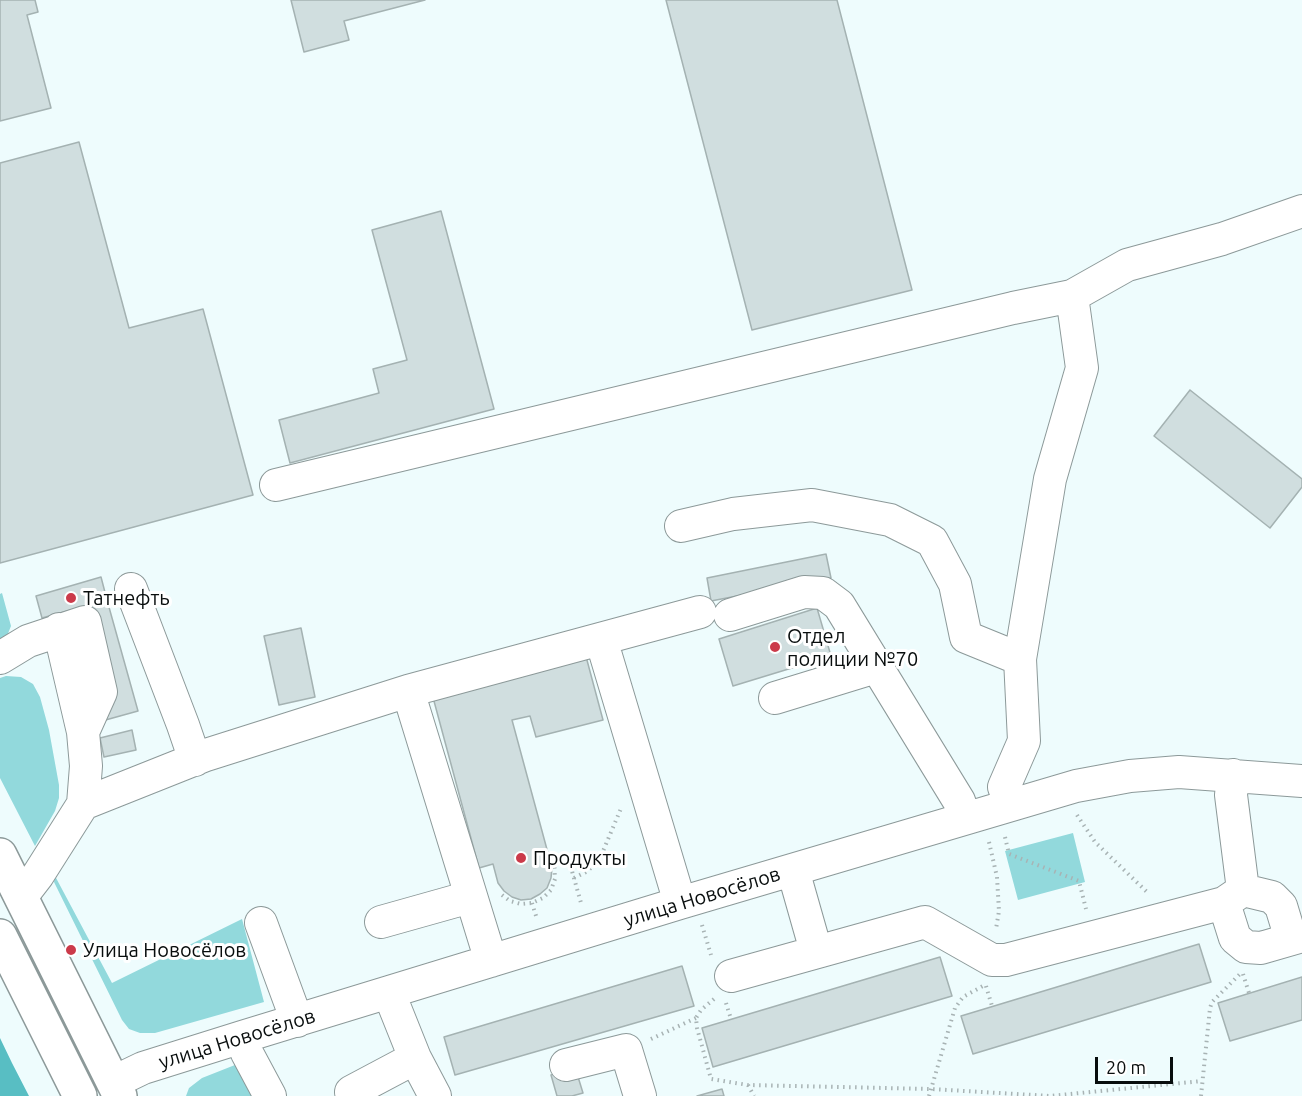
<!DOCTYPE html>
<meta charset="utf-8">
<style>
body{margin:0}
#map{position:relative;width:1302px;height:1096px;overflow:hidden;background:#eefcfd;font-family:Ubuntu,sans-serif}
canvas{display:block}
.scale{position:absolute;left:1095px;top:1057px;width:78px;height:27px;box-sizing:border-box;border:3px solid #080d0d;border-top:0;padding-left:8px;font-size:18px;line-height:21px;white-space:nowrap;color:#080d0d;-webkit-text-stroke:4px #fff;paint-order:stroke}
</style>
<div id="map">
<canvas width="1302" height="1096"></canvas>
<div class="scale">20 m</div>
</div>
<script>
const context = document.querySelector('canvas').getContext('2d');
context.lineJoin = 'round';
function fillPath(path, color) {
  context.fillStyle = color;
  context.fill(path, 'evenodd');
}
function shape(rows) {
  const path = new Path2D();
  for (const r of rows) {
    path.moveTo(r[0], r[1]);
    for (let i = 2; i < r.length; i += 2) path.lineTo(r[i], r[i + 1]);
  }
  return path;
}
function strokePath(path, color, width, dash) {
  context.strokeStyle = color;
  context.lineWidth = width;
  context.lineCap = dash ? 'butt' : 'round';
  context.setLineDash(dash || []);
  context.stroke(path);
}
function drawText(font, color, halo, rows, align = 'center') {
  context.font = font + ' Ubuntu,sans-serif';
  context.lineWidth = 6;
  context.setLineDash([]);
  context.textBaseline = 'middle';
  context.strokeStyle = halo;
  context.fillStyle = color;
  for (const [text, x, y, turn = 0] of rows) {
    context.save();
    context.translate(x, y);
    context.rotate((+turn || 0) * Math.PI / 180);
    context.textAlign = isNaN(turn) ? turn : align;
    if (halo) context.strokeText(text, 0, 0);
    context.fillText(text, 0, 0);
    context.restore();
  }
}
fillPath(shape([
 [2,593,11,626,7,636,0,641,0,594],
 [6,676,21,677,33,684,40,697,49,730,59,785,59,798,55,811,35,846,0,778,0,678],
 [1073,833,1085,882,1018,900,1005,851],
 [55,876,112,983,242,919,264,1002,155,1033,140,1033,129,1029,122,1020,54,882],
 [240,1063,257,1096,186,1096,189,1088,202,1078]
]), '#92d9dc');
fillPath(shape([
 [0,1038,12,1063,29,1096,0,1096]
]), '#58bec3');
const building = shape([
 [0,0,35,0,38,12,27,15,51,108,0,121,0,0],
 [291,0,425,0,344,21,349,40,304,52,291,0],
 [666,0,837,0,912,290,752,330,666,0],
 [79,142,129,328,203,309,253,495,0,563,0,163,79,142],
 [441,211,494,409,290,463,279,420,379,393,373,369,407,360,372,230,441,211],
 [1190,390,1302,479,1302,487,1270,528,1154,436,1190,390],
 [826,554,831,578,711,601,707,578,826,554],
 [101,577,107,600,42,618,36,596,101,577],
 [107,600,138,711,73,729,42,618,107,600],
 [817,608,831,656,733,686,719,639,817,608],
 [301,628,315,697,279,705,264,636,301,628],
 [584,649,603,720,536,737,530,716,512,720,552,868,551,878,547,888,540,894,531,899,521,900,512,897,504,891,498,883,493,864,479,868,431,690,584,649],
 [132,730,136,750,104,757,100,738,132,730],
 [1199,944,1211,982,973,1054,961,1016,1199,944],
 [940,957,952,996,713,1067,702,1028,940,957],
 [682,966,694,1006,455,1075,444,1037,682,966],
 [1302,977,1302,1020,1230,1041,1218,1003,1302,977],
 [575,1067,583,1093,572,1096,557,1096,551,1075,575,1067],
 [722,1089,724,1096,697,1096,722,1089]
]);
fillPath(building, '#d0dedf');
strokePath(building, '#a4b2b2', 1.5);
const minor = shape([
 [276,485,1013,308,1072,296],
 [681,526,733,514,812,505,890,520,932,541,955,584,966,637,1020,659,1024,741,1004,787,1010,804],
 [131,589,183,725,195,760],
 [730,615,804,592,823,593,839,605,959,801,965,818],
 [601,639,680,903],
 [0,658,28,641,85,622,101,692,83,732],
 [1020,659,1050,479,1082,368,1072,296,1127,265,1222,239,1302,211],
 [408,691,491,961],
 [775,698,876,667],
 [83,804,206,755,408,691,700,612],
 [793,870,816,951],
 [1243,890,1272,897,1281,906,1291,939],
 [21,897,38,875,83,804,86,766,83,732,59,629],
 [1224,903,1235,938,1246,947,1261,948,1302,936],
 [381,922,470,897],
 [261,923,297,1021],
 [731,976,925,922,992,960,1006,960,1224,903,1243,890,1231,795,1233,775],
 [389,993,415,1058,435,1096],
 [242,1037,247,1053,270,1096],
 [566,1065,626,1050,640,1096],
 [114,1082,143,1068,242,1037,680,903,1076,786,1130,776,1179,772,1302,781],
 [354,1096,351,1092,415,1058]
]);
const major = shape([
 [0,855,120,1096],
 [0,936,80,1096]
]);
strokePath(minor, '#8c9999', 34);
strokePath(major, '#8c9999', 36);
strokePath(shape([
 [1077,815,1095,842,1148,893],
 [1005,837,1009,854,1079,881,1086,909],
 [989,842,997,877,999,911,996,929],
 [574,878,588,871,601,856,622,806],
 [502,895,510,901,521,904,532,903,543,898,551,890,555,879,554,860,563,857,570,864,581,903],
 [532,903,537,919],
 [702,925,711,955],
 [1243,974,1249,993],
 [986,986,992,1006],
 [714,999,701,1010,696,1018,697,1028,711,1079,748,1085,931,1089,1050,1096,1202,1081],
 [726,1003,731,1019],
 [651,1039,696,1018],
 [748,1085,754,1096],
 [929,1096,955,1008,963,997,983,986],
 [1201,1096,1210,1008,1212,1002,1240,974]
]), '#a8b3b4', 4, [1.5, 4.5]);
strokePath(minor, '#fff', 32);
strokePath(major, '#fff', 33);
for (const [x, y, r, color] of [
 [71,598,6,"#cb3a4a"],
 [775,647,6,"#cb3a4a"],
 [521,858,6,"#cb3a4a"],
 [71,950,6,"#cb3a4a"]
]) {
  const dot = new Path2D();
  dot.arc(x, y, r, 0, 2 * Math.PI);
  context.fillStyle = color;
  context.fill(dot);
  strokePath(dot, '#fff', 2);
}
drawText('20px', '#080d0d', '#fff', [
 ["Татнефть",83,598],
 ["Отдел",787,636],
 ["полиции №70",787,659],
 ["Продукты",533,858],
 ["Улица Новосёлов",83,950]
], 'left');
drawText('20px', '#080d0d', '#fff', [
 ["улица Новосёлов",702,897,-17],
 ["улица Новосёлов",237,1039,-17]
]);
</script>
